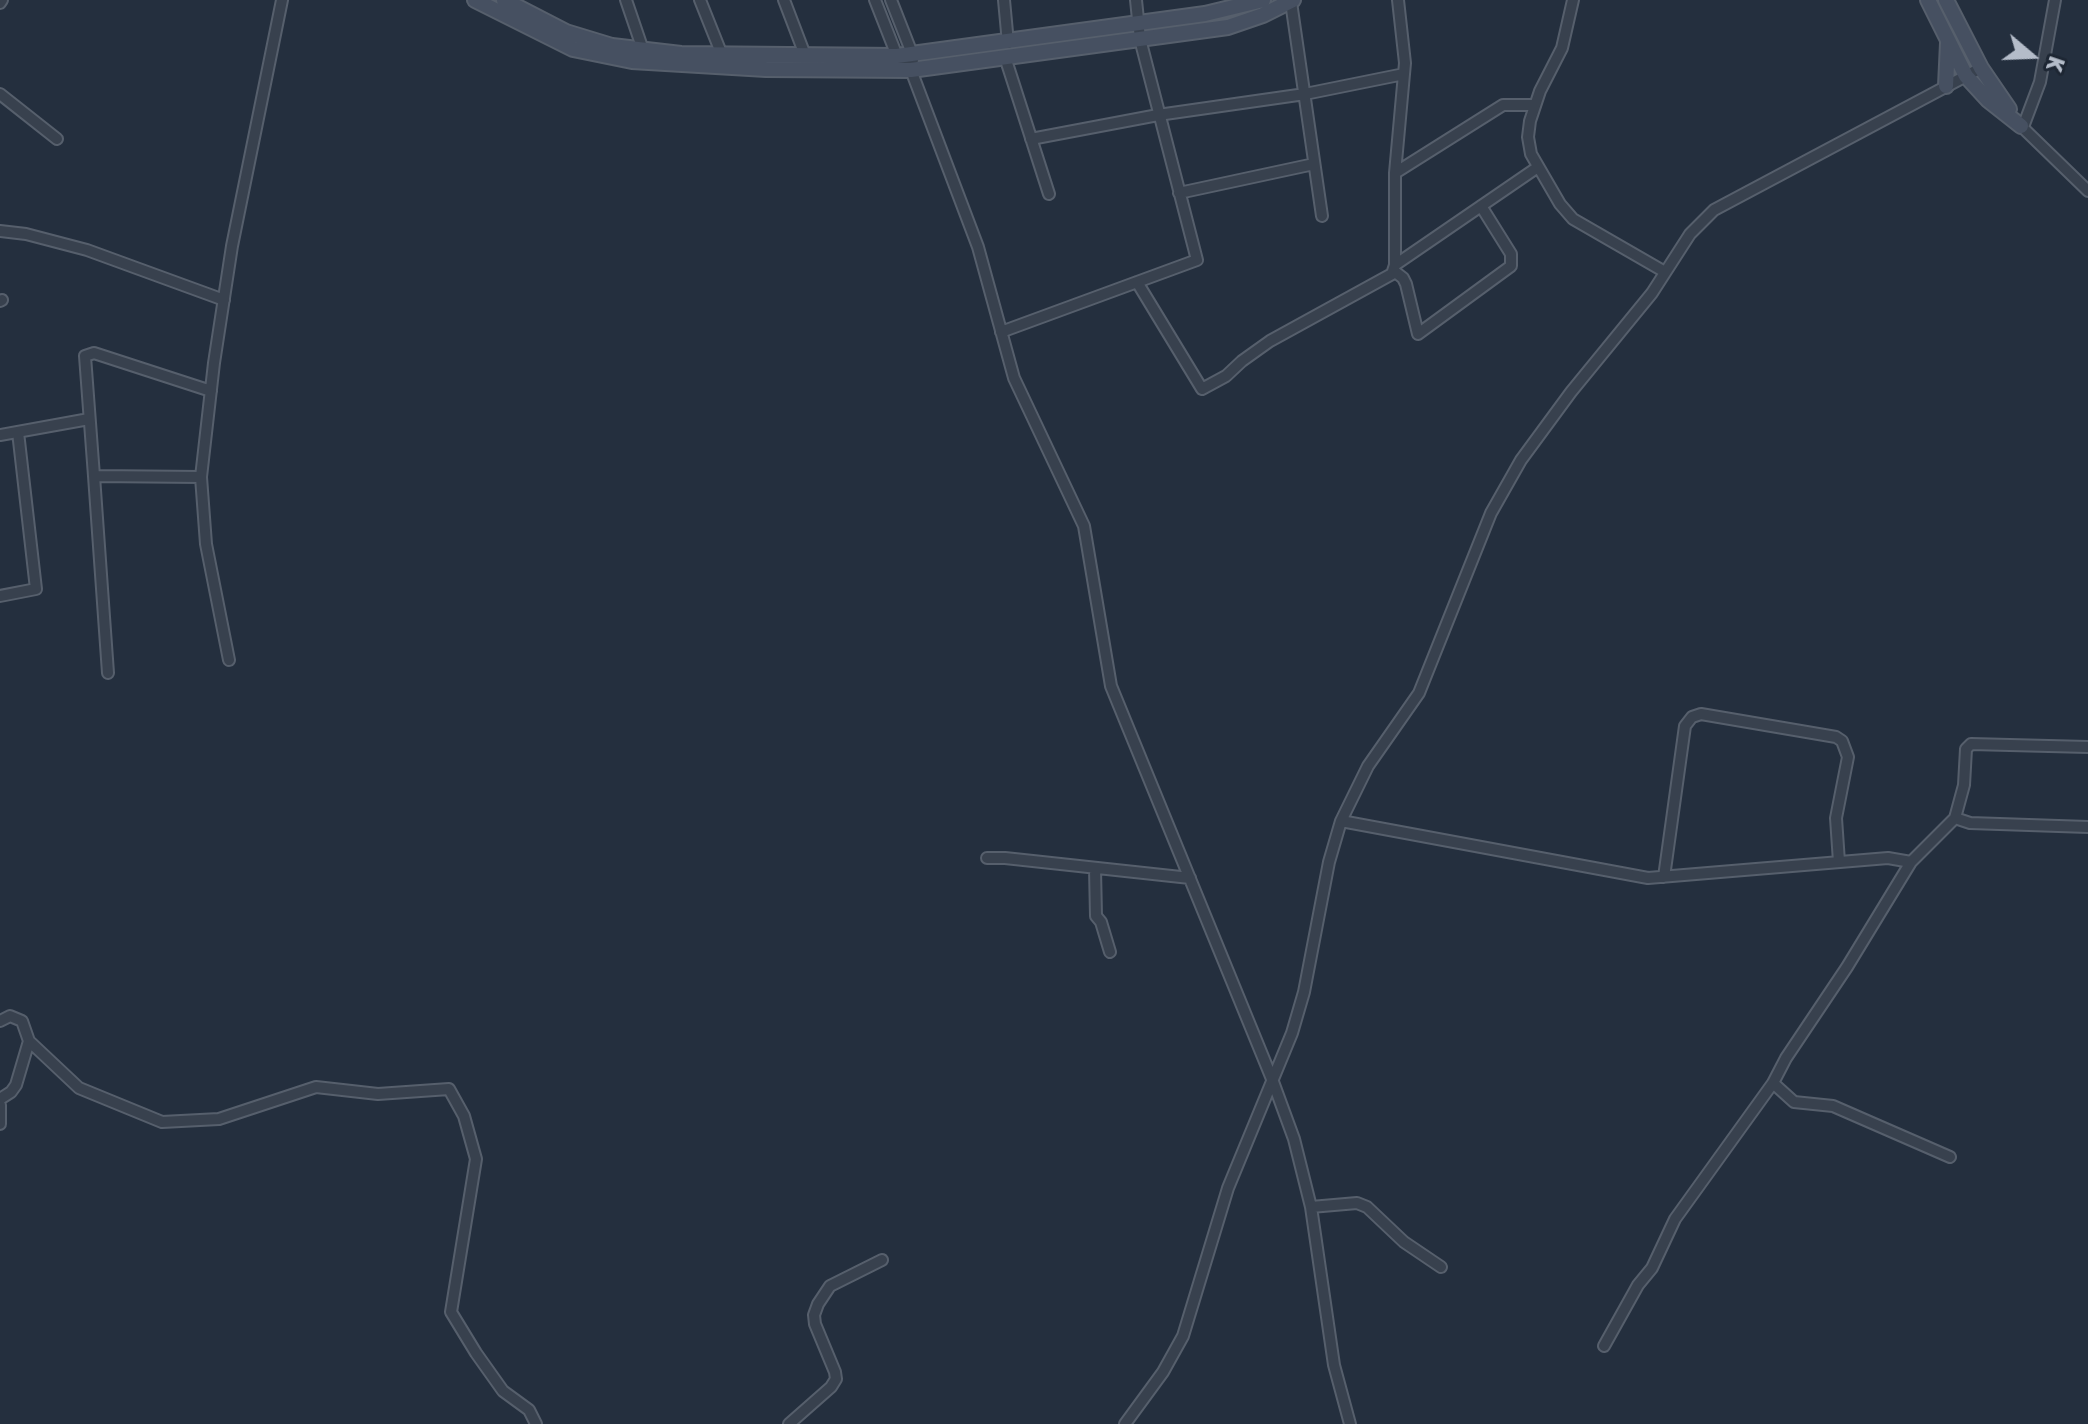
<!DOCTYPE html>
<style>
body{margin:0}
#map{position:relative;width:2088px;height:1424px;overflow:hidden;background:#242f3e;font-family:Rubik,sans-serif}
canvas{display:block}
.north{position:absolute;left:1992px;top:16px;width:80px;height:80px;-webkit-text-stroke:6px #1d2633;paint-order:stroke;rotate:109deg;font-size:22px;font-weight:700;line-height:32px;text-align:center;color:#b4bcc9}
.north::after{content:'';display:block;margin:auto;width:28px;height:36px;background:#b4bcc9;clip-path:polygon(50% 0,100% 100%,50% 72%,0 100%)}
</style>
<div id="map">
<canvas width="2088" height="1424"></canvas>
<div class="north">K</div>
</div>
<script>
const context = document.querySelector('canvas').getContext('2d');
context.lineJoin = 'round';
function shape(rows) {
  const path = new Path2D();
  for (const r of rows) {
    path.moveTo(r[0], r[1]);
    for (let i = 2; i < r.length; i += 2) path.lineTo(r[i], r[i + 1]);
  }
  return path;
}
function strokePath(path, color, width, dash) {
  context.strokeStyle = color;
  context.lineWidth = width;
  context.lineCap = dash ? 'butt' : 'round';
  context.setLineDash(dash || []);
  context.stroke(path);
}
const street = shape([
 [626,0,643,50],
 [700,0,722,55],
 [784,0,805,55],
 [875,0,897,56,911,70,978,247,1014,378,1084,526,1111,686,1272,1079,1294,1139,1311,1207,1334,1365,1350,1424],
 [891,0,913,56,913,60],
 [1004,0,1008,43],
 [1573,0,1562,48,1540,91,1530,121,1528,137,1531,154,1560,204,1573,219,1665,272],
 [1291,2,1322,216],
 [0,3,2,0],
 [1005,57,1049,194],
 [0,94,57,139],
 [2021,126,2088,191],
 [2023,127,2040,82,2055,0],
 [1031,139,1158,115,1305,94,1404,74],
 [1395,173,1503,105,1535,105],
 [1179,193,1314,164],
 [0,231,26,234,87,250,224,300],
 [1395,265,1538,167],
 [1394,271,1403,278,1406,284,1418,334,1511,266,1511,254,1481,206],
 [1137,282,1202,389,1226,376,1242,361,1270,341,1392,274,1395,265,1395,173,1405,63,1398,0],
 [0,301,2,300],
 [1001,332,1197,260,1140,39,1136,0],
 [0,435,89,419],
 [94,476,108,673],
 [201,477,94,476,85,356,94,353,211,391],
 [0,596,36,589,18,432],
 [229,660,206,544,201,477,214,363,232,246,282,0],
 [1955,818,1970,823,2088,827],
 [1341,821,1648,878,1888,858,1911,862],
 [987,858,1005,858,1190,878],
 [1095,869,1096,916,1101,922,1110,952],
 [1664,877,1685,726,1692,717,1701,714,1836,737,1842,741,1848,757,1836,818,1839,862],
 [0,1021,10,1016,22,1021,29,1041,79,1088,162,1122,219,1119,316,1087,378,1094,449,1089,464,1116,476,1159,451,1312,476,1353,503,1391,529,1410,536,1424],
 [1773,1083,1794,1102,1833,1106,1950,1157],
 [0,1099,11,1092,16,1085,29,1041],
 [0,1105,0,1124],
 [1311,1207,1357,1203,1367,1207,1404,1242,1441,1267],
 [1604,1346,1638,1285,1652,1268,1675,1219,1773,1083,1786,1058,1847,967,1911,862,1955,818,1964,785,1966,749,1971,744,2088,747],
 [789,1424,831,1387,836,1379,835,1372,815,1324,814,1315,818,1304,830,1286,882,1260],
 [1125,1424,1163,1372,1183,1336,1228,1188,1292,1033,1304,992,1329,862,1341,821,1368,766,1419,693,1491,513,1521,460,1571,392,1652,293,1690,234,1714,210,1981,68]
]);
const secondary = shape([
 [475,0,573,49,632,61,766,69,911,70,1228,27,1263,15,1293,0],
 [504,0,566,32,612,46,681,54,897,56,1205,14,1263,0],
 [1928,0,1966,76,1988,100,2021,126],
 [1946,0,1981,68,2009,109],
 [1946,86,1948,43]
]);
strokePath(street, '#565f6c', 14);
strokePath(secondary, '#565f6c', 18);
strokePath(street, '#38414e', 10);
strokePath(secondary, '#465061', 14);
</script>
